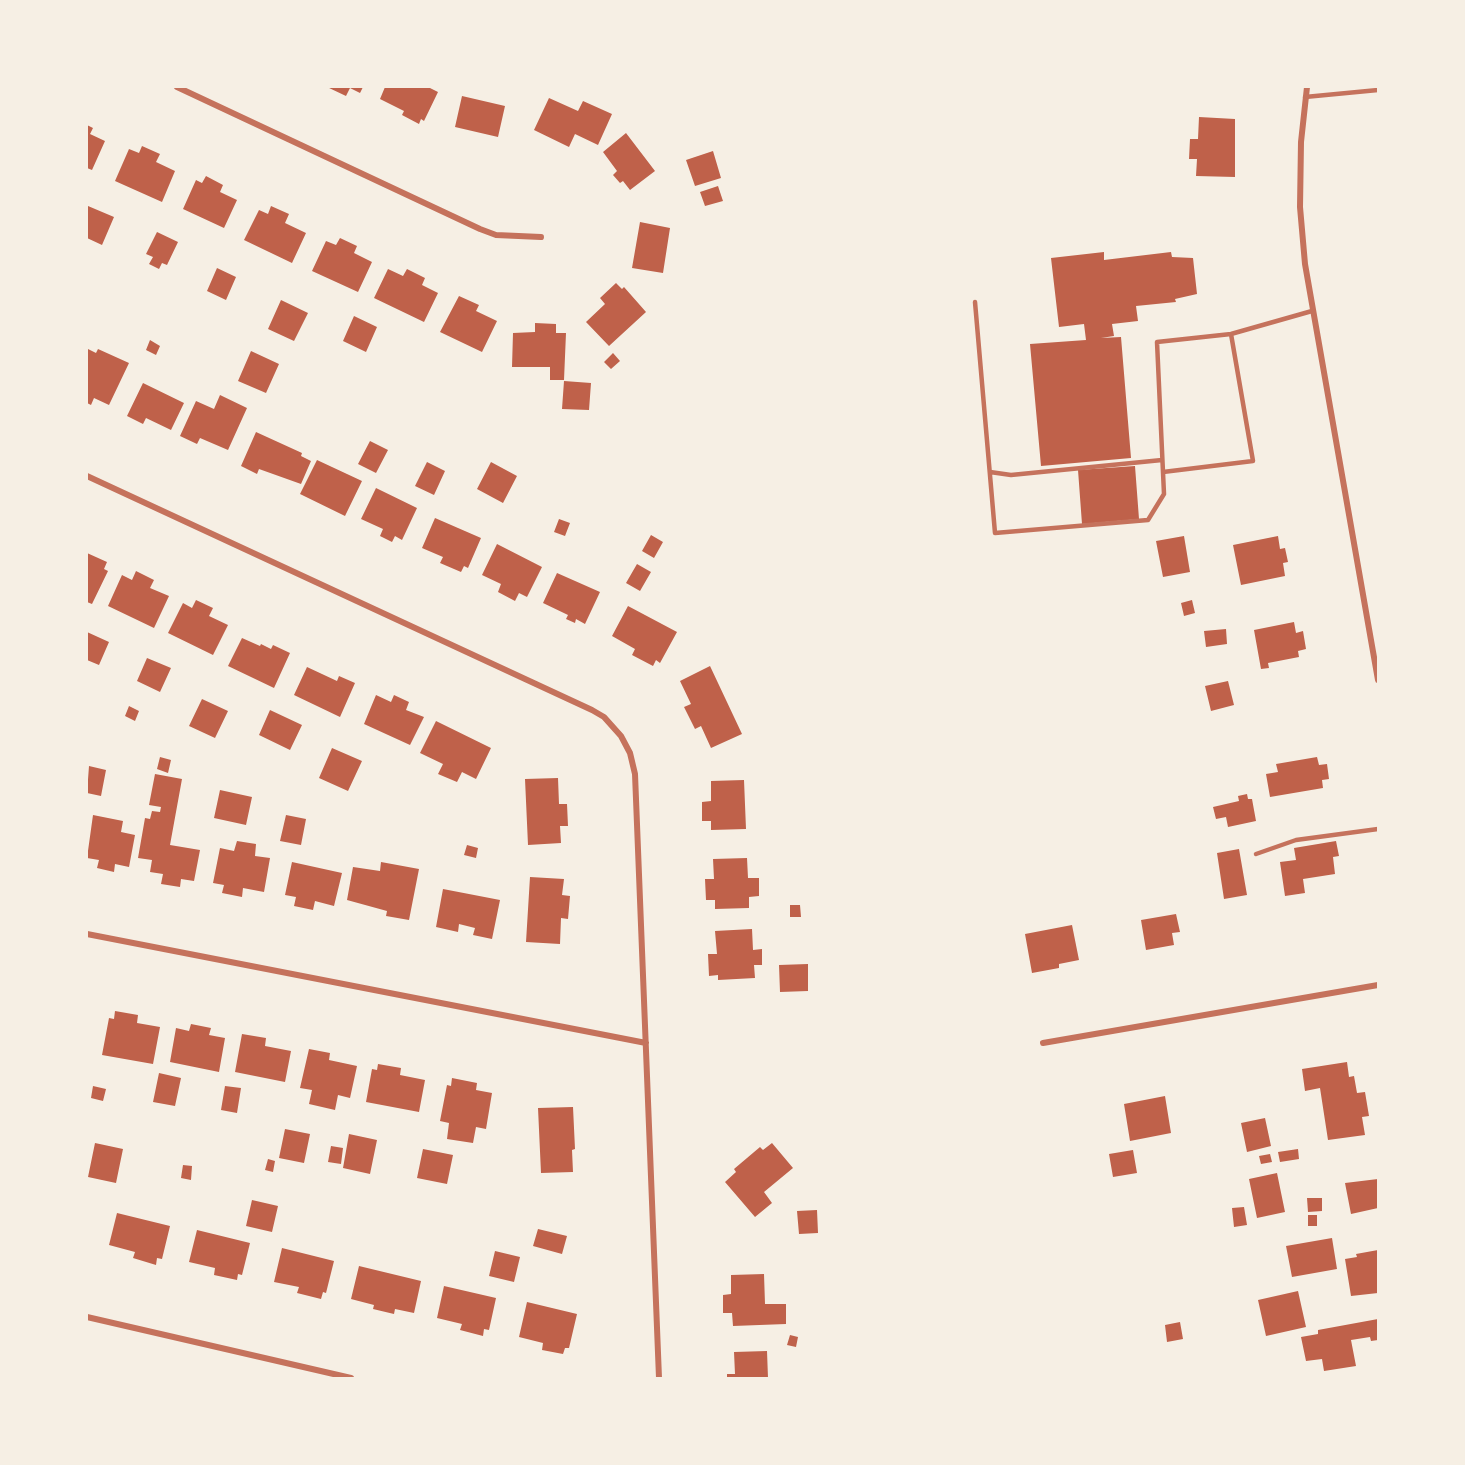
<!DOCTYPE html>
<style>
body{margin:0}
#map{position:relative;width:1465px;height:1465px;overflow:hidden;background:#f6efe4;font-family:"Archivo Narrow",sans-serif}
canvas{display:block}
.frame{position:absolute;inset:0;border:88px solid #f6efe4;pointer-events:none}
</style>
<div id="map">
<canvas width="1465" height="1465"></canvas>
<div class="frame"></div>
</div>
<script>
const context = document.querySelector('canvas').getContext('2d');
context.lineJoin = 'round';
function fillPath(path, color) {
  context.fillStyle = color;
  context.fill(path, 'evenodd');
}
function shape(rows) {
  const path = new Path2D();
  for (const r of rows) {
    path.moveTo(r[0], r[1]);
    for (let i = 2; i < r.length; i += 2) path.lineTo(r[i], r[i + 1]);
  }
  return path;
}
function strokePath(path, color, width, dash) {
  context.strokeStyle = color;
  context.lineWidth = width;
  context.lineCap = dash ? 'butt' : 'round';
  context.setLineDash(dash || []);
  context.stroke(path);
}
fillPath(shape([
 [327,87,363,87,360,93,350,88,346,96],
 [385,87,428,87,438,92,424,121,421,119,419,124,402,115,404,111,380,99],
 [462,96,505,106,498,137,455,127],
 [549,98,578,111,583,101,612,114,598,145,575,134,569,147,534,130],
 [1199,117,1235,119,1235,177,1196,176,1197,159,1189,159,1190,139,1198,139],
 [87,125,93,128,90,134,105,141,92,170,87,168],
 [626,133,655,171,630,190,623,181,620,183,613,175,617,171,603,152],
 [142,146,160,154,156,162,175,171,162,202,115,181,129,149,139,153],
 [713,151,721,178,695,186,686,160],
 [206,176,223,185,220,192,237,200,224,228,183,209,196,180,202,183],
 [718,186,723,201,705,206,700,192],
 [88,206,114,217,102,245,87,238],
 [271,206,289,214,285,223,306,233,292,263,244,240,259,210,268,214],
 [640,222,670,228,663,273,632,268],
 [157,232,178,242,167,265,162,263,159,269,149,264,153,257,146,254],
 [340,238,357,246,354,253,372,262,358,292,312,271,326,241,336,245],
 [1104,252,1104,260,1171,252,1172,257,1193,258,1197,294,1175,299,1176,302,1136,306,1138,321,1112,324,1114,336,1101,338,1121,337,1131,458,1041,466,1030,344,1086,340,1084,324,1059,327,1051,258],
 [217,268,236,277,226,300,207,291],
 [388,269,403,276,407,269,425,278,422,285,438,293,424,322,374,298],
 [616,283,622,289,624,287,646,312,609,346,586,322,605,304,600,298],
 [459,296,479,305,476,311,497,321,482,352,440,332],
 [281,300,308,313,294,341,268,329],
 [354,316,377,327,366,352,343,341],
 [535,323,556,324,556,333,566,333,564,380,550,380,550,367,512,367,513,333,535,332],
 [150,340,160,346,156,355,146,350],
 [88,349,96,353,98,349,129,363,109,405,94,398,91,405,87,403],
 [251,351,279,364,266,393,238,381],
 [613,353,620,361,611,369,604,362],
 [564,381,591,383,589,410,562,409],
 [143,383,184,403,171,430,146,418,143,424,127,416],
 [220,395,247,408,228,450,200,438,197,444,180,436,196,401,214,409],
 [256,432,302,453,301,456,311,461,301,484,259,469,257,474,241,466],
 [370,441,388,450,376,473,358,464],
 [317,460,362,481,345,516,300,494],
 [427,462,445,471,434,495,415,486],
 [491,462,517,476,503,503,477,489],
 [1135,466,1139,519,1082,524,1078,470],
 [376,488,417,508,402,540,395,536,392,542,380,536,383,529,361,519],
 [435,518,481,538,468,568,464,566,461,572,440,563,443,557,422,548],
 [559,519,570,523,565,536,554,532],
 [651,535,663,542,654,558,642,551],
 [1184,536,1190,572,1163,577,1156,541],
 [1278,536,1280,549,1285,548,1288,562,1283,563,1285,576,1241,585,1233,545],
 [497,544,542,567,527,597,519,593,515,601,498,592,501,584,482,575],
 [87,553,107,562,104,569,108,571,92,604,87,602],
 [637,564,651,572,640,591,626,583],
 [136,571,154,580,150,588,169,596,154,628,108,606,122,575,132,580],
 [557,573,600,592,585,624,576,619,575,623,566,619,568,615,543,603],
 [196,600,213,608,209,616,228,625,213,655,168,633,183,603,192,608],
 [1192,600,1195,613,1184,616,1181,603],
 [628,606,677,632,660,663,656,660,653,666,632,655,635,649,612,636],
 [1294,622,1296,633,1303,631,1306,649,1298,651,1299,657,1268,663,1269,668,1261,669,1254,630],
 [1226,629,1227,644,1206,647,1204,631],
 [87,632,109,642,99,665,87,660],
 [242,638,260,646,261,644,271,649,273,645,290,653,274,688,228,666],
 [147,658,171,668,160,692,137,681],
 [710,666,742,734,711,748,701,726,695,729,684,707,691,704,680,681],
 [307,667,337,681,339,676,355,683,340,717,294,695],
 [1228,681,1234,705,1211,711,1205,686],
 [376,695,391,702,394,695,409,702,406,710,424,717,410,745,364,724],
 [202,699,228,711,215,738,189,726],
 [129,706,139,711,135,721,125,716],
 [270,710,302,725,290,750,259,735],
 [436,721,491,748,476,779,462,772,457,782,438,774,443,764,420,753],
 [332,748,362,761,348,791,319,778],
 [160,757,171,760,168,773,157,769],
 [1317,757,1319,765,1327,764,1329,779,1322,780,1323,788,1270,797,1266,774,1278,772,1276,764],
 [89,766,106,770,101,796,87,793],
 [155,774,182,779,170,845,200,850,194,881,181,879,180,887,161,884,163,874,150,872,152,860,138,858,145,818,150,819,152,811,160,812,161,807,149,805],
 [558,778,559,804,567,804,568,826,560,826,561,843,528,845,525,779],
 [744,780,746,829,711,830,711,821,702,821,702,802,711,801,711,781],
 [220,790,252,797,246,825,214,818],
 [1247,794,1248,799,1252,799,1256,821,1228,827,1226,817,1216,819,1213,807,1239,801,1238,796],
 [93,815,123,821,121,832,135,835,129,867,115,864,114,872,97,868,99,860,87,858],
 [286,815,306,819,301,845,280,841],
 [237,841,256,844,255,856,270,858,264,892,243,888,242,897,222,893,224,885,213,883,220,848,234,851],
 [1336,841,1339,856,1333,857,1335,874,1303,879,1305,893,1285,896,1280,862,1296,860,1294,848],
 [467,845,478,848,476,858,464,855],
 [1239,849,1247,895,1224,899,1217,853],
 [747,858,748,878,759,878,759,896,749,897,749,908,715,909,715,900,706,900,705,879,714,879,713,859],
 [292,862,342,873,334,906,315,901,313,910,294,906,296,897,285,895],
 [381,862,419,869,409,920,386,916,387,911,347,900,353,867,380,871],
 [530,877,564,879,562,895,570,896,568,919,561,918,560,944,526,942],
 [443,889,500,900,492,939,473,935,475,928,459,924,458,932,436,927],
 [790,905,800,905,801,917,790,917],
 [1176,914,1180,932,1172,933,1174,945,1146,950,1141,920],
 [1072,925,1079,960,1059,964,1059,968,1032,973,1025,934],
 [752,929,753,950,762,949,762,965,754,965,755,978,718,980,718,975,709,976,708,954,717,954,715,931],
 [808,964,808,991,780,992,779,965],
 [115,1011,138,1015,137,1023,160,1027,153,1064,102,1055,109,1018,114,1019],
 [191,1024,211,1028,209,1035,225,1038,219,1072,170,1062,176,1028,189,1031],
 [242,1034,266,1038,265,1046,291,1051,285,1082,235,1072],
 [309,1049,330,1053,329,1060,357,1066,350,1098,338,1095,335,1110,309,1104,312,1090,300,1088],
 [1347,1062,1349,1077,1354,1076,1357,1093,1365,1092,1369,1116,1362,1117,1365,1135,1328,1140,1320,1088,1305,1091,1302,1069],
 [378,1064,401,1068,400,1075,425,1080,419,1112,366,1102,372,1069,377,1070],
 [159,1073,181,1078,175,1106,153,1102],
 [452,1078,477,1083,476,1090,492,1093,486,1129,476,1127,473,1143,447,1139,449,1123,440,1121,447,1085,451,1086],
 [93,1086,106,1089,103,1101,91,1098],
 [225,1086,241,1088,237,1113,221,1110],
 [1165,1096,1171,1133,1130,1141,1124,1104],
 [573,1107,575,1149,572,1150,573,1172,541,1173,538,1108],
 [1265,1118,1271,1146,1247,1152,1241,1123],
 [285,1129,310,1134,304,1163,279,1158],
 [349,1134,377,1140,370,1174,343,1168],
 [95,1143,123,1149,116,1183,88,1177],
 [772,1143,793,1168,764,1192,772,1203,755,1217,725,1182,736,1172,734,1169,760,1147,763,1150],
 [331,1146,343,1148,341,1164,328,1162],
 [423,1149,453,1155,447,1184,417,1178],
 [1298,1149,1299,1159,1280,1162,1278,1152],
 [1133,1150,1137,1173,1113,1177,1109,1154],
 [1270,1154,1272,1162,1261,1164,1259,1156],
 [268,1159,275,1161,273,1172,265,1170],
 [183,1165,192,1166,191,1180,181,1178],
 [1277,1173,1285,1212,1257,1218,1249,1179],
 [1378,1179,1378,1208,1351,1214,1345,1183],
 [1307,1198,1322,1198,1322,1211,1308,1212],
 [252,1200,278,1206,272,1232,246,1226],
 [1244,1207,1247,1225,1234,1227,1232,1208],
 [817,1210,818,1233,799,1234,797,1211],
 [117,1213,170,1226,162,1259,157,1258,156,1265,133,1258,135,1252,109,1245],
 [1308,1215,1317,1215,1317,1226,1308,1226],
 [538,1229,567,1236,562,1254,533,1246],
 [197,1230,250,1243,242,1275,238,1274,237,1280,214,1275,215,1268,189,1262],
 [1332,1238,1337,1269,1292,1277,1286,1246],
 [282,1248,334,1261,326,1293,323,1292,321,1299,297,1293,299,1287,274,1282],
 [1378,1250,1378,1293,1351,1296,1345,1259,1357,1257,1356,1254],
 [495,1251,520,1257,514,1282,489,1276],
 [359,1266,421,1281,414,1313,395,1309,394,1314,373,1309,374,1305,351,1299],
 [764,1274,765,1304,786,1304,786,1324,733,1326,732,1313,723,1313,723,1295,731,1294,731,1275],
 [444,1286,496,1298,489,1330,484,1329,483,1336,460,1330,462,1324,437,1318],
 [1298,1291,1306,1327,1266,1336,1258,1300],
 [527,1302,577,1314,569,1348,565,1348,563,1354,542,1350,543,1343,519,1337],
 [1378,1319,1378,1340,1371,1341,1370,1337,1351,1340,1356,1366,1324,1371,1322,1359,1306,1361,1301,1337,1318,1334,1318,1330],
 [1180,1322,1183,1339,1167,1342,1165,1325],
 [790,1335,798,1337,796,1347,787,1345],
 [767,1351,768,1378,727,1378,727,1374,735,1374,734,1352]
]), '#bf614a');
strokePath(shape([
 [1305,97,1378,90],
 [975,302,995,533,1148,520,1164,494,1157,342,1231,334,1312,311],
 [990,472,1011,475,1162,460],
 [1163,472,1253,461,1231,334],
 [1256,854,1296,840,1378,829]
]), '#c5725c', 4.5);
strokePath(shape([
 [177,87,480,229,496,235,541,237],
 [1307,87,1301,142,1300,207,1305,264,1378,680],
 [87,476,592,710,604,717,621,736,630,753,635,774,659,1378],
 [87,934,646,1043],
 [1043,1043,1378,985],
 [87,1317,351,1378]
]), '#c5725c', 6);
</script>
